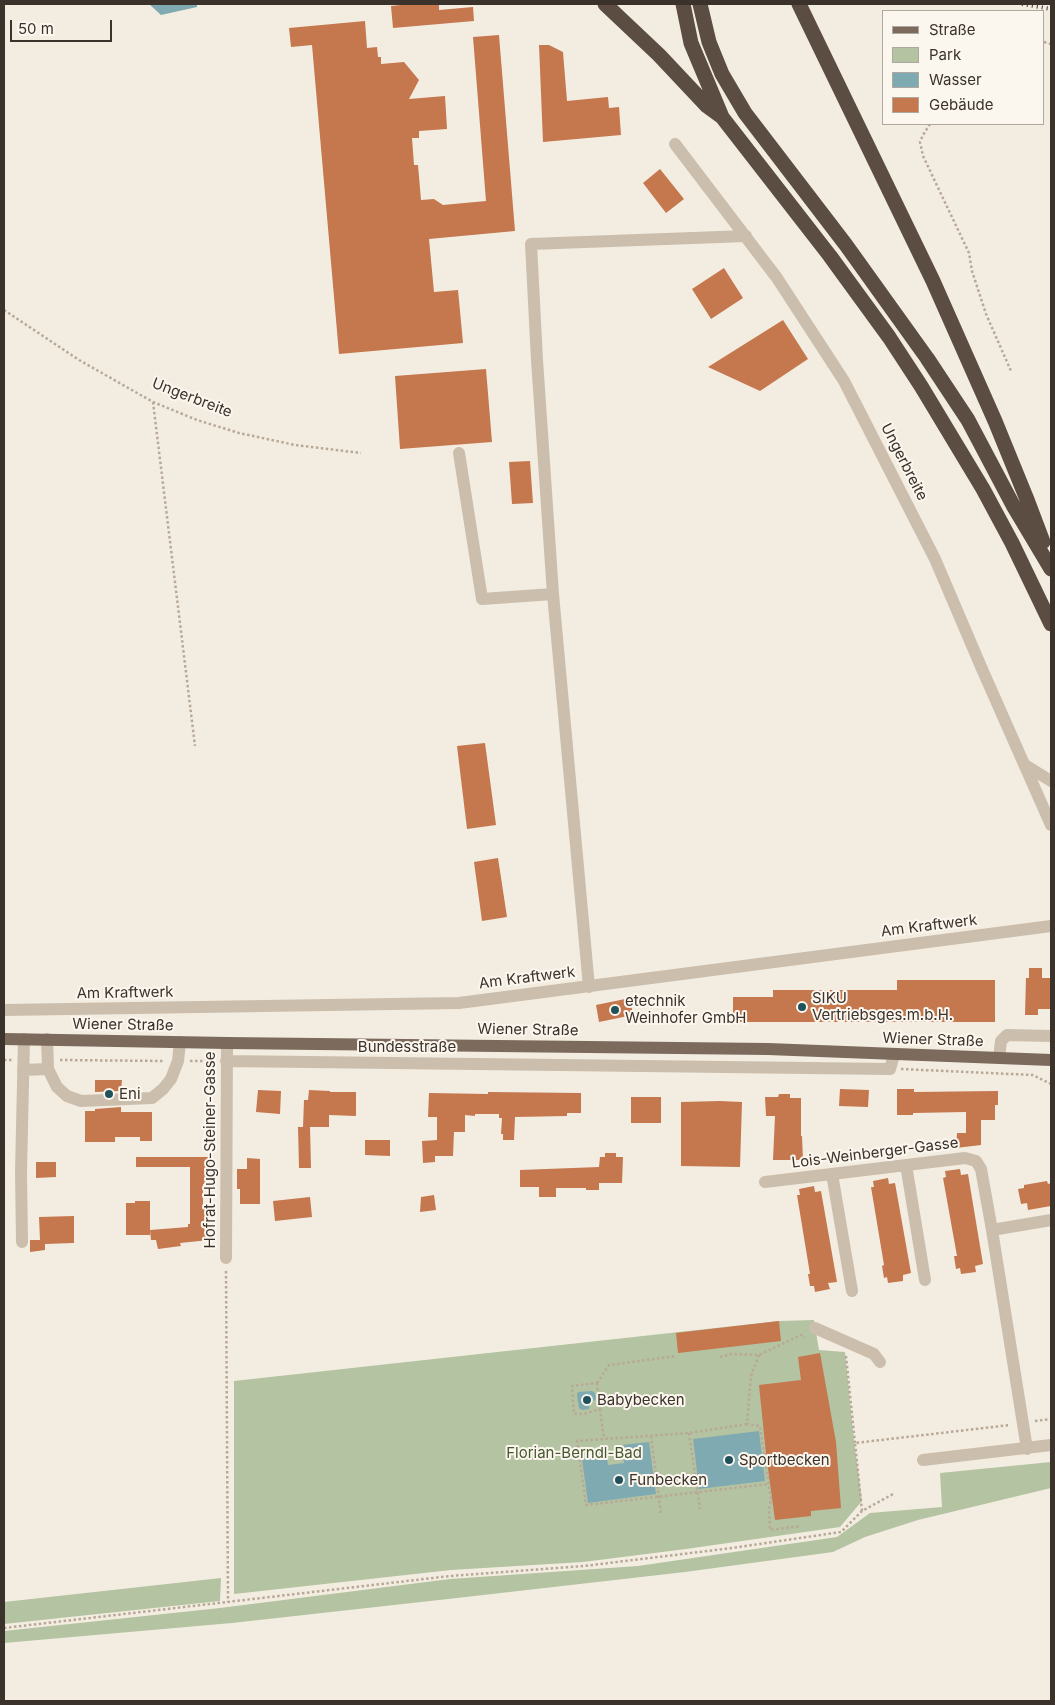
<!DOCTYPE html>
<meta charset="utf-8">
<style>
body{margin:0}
#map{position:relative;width:1055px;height:1705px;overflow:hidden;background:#f3ede1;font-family:Inter,sans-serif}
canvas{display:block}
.frame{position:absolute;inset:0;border:5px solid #3a322b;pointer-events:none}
.legend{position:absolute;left:882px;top:10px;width:162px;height:115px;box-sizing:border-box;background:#fbf6ee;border:1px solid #aea8a0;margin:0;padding:6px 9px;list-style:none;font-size:15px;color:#3a322b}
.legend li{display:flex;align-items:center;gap:10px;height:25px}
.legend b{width:25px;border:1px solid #aea8a0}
.scale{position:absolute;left:10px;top:20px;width:102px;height:22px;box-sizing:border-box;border:2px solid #3a322b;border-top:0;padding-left:6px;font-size:15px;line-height:18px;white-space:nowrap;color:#3a322b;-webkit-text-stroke:4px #fbf6ee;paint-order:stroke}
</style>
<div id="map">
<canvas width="1055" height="1705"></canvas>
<div class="frame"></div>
<ul class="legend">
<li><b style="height:6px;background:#7c6a5d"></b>Straße</li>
<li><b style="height:14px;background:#b4c3a1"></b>Park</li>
<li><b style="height:14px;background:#80aab1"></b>Wasser</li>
<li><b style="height:14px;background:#c5774e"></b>Gebäude</li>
</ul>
<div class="scale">50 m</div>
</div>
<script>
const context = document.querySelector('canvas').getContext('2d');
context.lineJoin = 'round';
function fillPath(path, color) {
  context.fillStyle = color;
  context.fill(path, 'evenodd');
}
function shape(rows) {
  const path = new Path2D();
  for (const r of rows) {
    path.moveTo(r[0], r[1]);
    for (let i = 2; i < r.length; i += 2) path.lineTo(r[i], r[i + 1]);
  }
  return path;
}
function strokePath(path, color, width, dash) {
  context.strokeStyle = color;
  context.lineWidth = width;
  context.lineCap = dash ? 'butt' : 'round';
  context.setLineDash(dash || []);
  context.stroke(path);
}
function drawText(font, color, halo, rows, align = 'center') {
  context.font = font + ' Inter,sans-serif';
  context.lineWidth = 4;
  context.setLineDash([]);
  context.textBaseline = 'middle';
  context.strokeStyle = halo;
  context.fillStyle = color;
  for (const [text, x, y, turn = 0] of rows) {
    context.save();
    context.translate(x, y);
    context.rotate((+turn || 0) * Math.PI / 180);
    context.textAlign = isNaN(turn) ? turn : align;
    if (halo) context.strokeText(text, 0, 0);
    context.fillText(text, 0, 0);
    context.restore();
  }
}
fillPath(shape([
 [814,1320,819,1350,845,1352,854,1441,862,1501,840,1527,686,1549,583,1562,451,1570,234,1594,234,1381,779,1321],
 [1051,1462,1051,1488,918,1520,865,1537,833,1552,685,1572,457,1598,232,1623,4,1643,4,1631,220,1608,450,1579,638,1566,837,1537,870,1513,942,1507,940,1473],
 [221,1578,220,1601,4,1624,4,1602]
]), '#b4c3a1');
fillPath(shape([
 [149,4,197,4,197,7,161,15],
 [592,1391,595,1393,596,1399,590,1403,589,1409,582,1410,579,1408,577,1395,578,1392],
 [759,1431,765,1481,699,1489,693,1439],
 [649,1442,656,1494,588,1503,581,1452,606,1449,608,1465,624,1463,622,1445]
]), '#80aab1');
fillPath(shape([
 [410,4,439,4,439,10,473,7,474,21,393,28,391,6],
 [365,21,367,48,377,47,378,57,381,57,381,64,404,62,419,80,409,99,445,96,447,129,419,131,419,138,412,138,414,165,418,165,421,200,434,199,443,205,486,201,473,37,499,35,515,231,429,239,434,292,458,290,463,343,339,354,312,45,291,47,289,28],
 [539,45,549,45,563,52,567,101,608,97,609,108,619,107,621,135,543,142],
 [660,169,684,199,666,213,643,183],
 [724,268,743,298,711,319,692,289],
 [783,320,808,359,760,391,708,367],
 [486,369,492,442,400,449,395,376],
 [530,461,533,503,512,504,509,462],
 [485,743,496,825,467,829,457,746],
 [498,858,507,917,482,921,474,862],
 [1029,968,1042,968,1042,978,1051,978,1051,1009,1038,1009,1038,1015,1025,1015,1026,978,1029,978],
 [897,980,995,980,995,1022,733,1022,733,997,773,997,773,990,897,990],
 [630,998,633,1015,599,1022,596,1005],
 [95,1080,122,1080,121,1091,95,1092],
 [840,1089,869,1090,868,1107,839,1106],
 [897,1089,914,1089,914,1092,998,1091,998,1105,995,1105,995,1120,981,1120,981,1145,956,1148,957,1133,966,1133,966,1112,913,1113,913,1115,897,1115],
 [258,1090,281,1091,280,1114,256,1112],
 [309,1090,330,1091,330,1092,356,1092,356,1116,329,1115,329,1127,310,1127,311,1168,299,1168,298,1127,303,1127,304,1100,308,1100],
 [488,1092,581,1093,581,1113,567,1113,567,1116,515,1117,514,1140,503,1140,503,1134,501,1134,502,1118,499,1118,499,1114,475,1114,475,1116,465,1115,465,1132,454,1132,453,1156,435,1156,435,1162,423,1163,422,1141,437,1140,437,1117,428,1117,429,1093,488,1094],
 [779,1094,790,1094,790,1098,801,1098,801,1136,802,1136,803,1160,773,1160,775,1116,766,1116,765,1097,778,1097],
 [631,1097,661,1097,661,1123,631,1123],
 [720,1101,742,1102,740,1167,681,1166,681,1102],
 [121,1107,121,1112,152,1112,152,1141,140,1141,140,1137,115,1137,115,1142,85,1142,85,1111,95,1111,95,1109],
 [365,1140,390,1140,390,1156,365,1155],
 [605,1153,616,1153,616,1157,623,1157,622,1183,599,1183,599,1190,586,1190,586,1188,556,1188,556,1197,539,1197,539,1187,520,1187,520,1170,599,1167,600,1157,605,1157],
 [136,1157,210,1157,210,1184,203,1184,203,1207,209,1207,209,1240,180,1243,181,1246,158,1249,156,1240,151,1240,150,1230,188,1227,188,1224,190,1224,190,1167,136,1167],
 [247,1158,260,1159,260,1204,240,1204,240,1189,237,1189,237,1169,247,1169],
 [36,1162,56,1162,56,1177,36,1178],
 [960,1169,961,1175,968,1174,983,1264,975,1266,976,1272,961,1274,960,1268,956,1269,954,1256,957,1256,943,1178,946,1177,945,1171],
 [888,1178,889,1184,895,1183,911,1273,903,1275,903,1281,888,1283,887,1277,884,1278,882,1266,884,1265,871,1187,874,1187,873,1181],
 [1047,1181,1048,1184,1051,1183,1051,1206,1028,1210,1027,1203,1021,1204,1018,1189,1024,1188,1024,1185],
 [814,1186,815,1192,821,1191,837,1282,828,1283,830,1289,815,1292,814,1286,810,1286,808,1274,810,1274,797,1195,800,1195,799,1189],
 [434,1195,436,1210,420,1212,421,1197],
 [310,1197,312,1217,275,1221,273,1201],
 [135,1201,150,1201,150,1235,126,1235,126,1203,135,1203],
 [74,1216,74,1243,45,1244,45,1250,30,1252,30,1240,40,1240,39,1217],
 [779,1321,781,1341,678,1353,676,1333],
 [820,1353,836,1442,841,1508,811,1511,811,1516,775,1520,766,1454,759,1385,801,1380,798,1357]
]), '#c5774e');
strokePath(shape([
 [1044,42,1051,44],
 [930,124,923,135,920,142,923,156,969,253,972,271,986,314,1011,371],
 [4,310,79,360,153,402,197,420,239,433,295,445,361,453],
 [153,402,195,746],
 [4,1060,12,1060],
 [60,1060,165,1061],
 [190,1061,215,1061],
 [901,1069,1033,1075,1051,1084],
 [226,1271,228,1602],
 [759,1355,751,1376,747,1424,760,1426,771,1499,769,1510,770,1530,801,1526],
 [846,1356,855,1443],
 [720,1357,731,1354,759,1355,801,1335,805,1338],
 [597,1383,600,1409,584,1414,574,1414,572,1386,597,1383],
 [597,1383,609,1365,676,1356],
 [600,1409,604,1439],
 [1035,1421,1051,1419],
 [747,1424,689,1433,577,1441,586,1505,768,1484],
 [689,1433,700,1509],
 [651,1436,661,1514],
 [862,1511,855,1443,1010,1425],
 [4,1628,450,1576,584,1566,732,1548,841,1532,862,1511,895,1493]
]), '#b8a897', 2.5, [2.5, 2.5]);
strokePath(shape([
 [675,144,777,278,844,381,935,559,982,669,1051,825],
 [459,453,482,599,553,594],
 [1025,765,1051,781],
 [589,987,553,594,537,360,531,244,746,236],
 [4,1010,459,1003,1051,926],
 [47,1039,48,1069,57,1087,67,1096,81,1101,152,1098,163,1089,171,1079,178,1061,180,1042],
 [999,1058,1001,1041,1007,1035,1051,1036],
 [226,1061,890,1069,894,1055],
 [23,1070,48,1069],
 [906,1165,925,1280],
 [832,1174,852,1291],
 [765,1182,965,1158,976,1161,981,1169,992,1230],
 [22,1242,21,1172,24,1039],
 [226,1258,227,1043],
 [815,1328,874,1354,880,1362],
 [1027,1449,992,1230,1051,1220],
 [923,1460,1051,1445]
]), '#ccbeac', 12);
strokePath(shape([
 [4,1039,227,1043,768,1049,1051,1060]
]), '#7c6a5d', 12);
strokePath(shape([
 [605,4,659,55,707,106,722,117,830,256,889,337,921,386,983,489,1012,543,1051,624],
 [683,4,691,43,722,117],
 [700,4,709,42,722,74,745,113,846,245,927,358,968,420,1014,507,1051,569],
 [799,4,933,281,995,421,1026,497,1043,542]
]), '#5b4d42', 15);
strokePath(shape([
 [1022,4,1051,9]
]), '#3a322b', 4, [1, 4]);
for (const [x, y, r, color] of [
 [802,1007,5,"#20525c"],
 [615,1010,5,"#20525c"],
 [109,1094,5,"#20525c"],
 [587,1400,5,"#20525c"],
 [729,1460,5,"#20525c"],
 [619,1480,5,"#20525c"]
]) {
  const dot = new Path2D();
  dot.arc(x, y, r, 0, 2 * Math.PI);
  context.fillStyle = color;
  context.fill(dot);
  strokePath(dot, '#fbf6ee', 2);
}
drawText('15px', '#3a322b', '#fbf6ee', [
 ["Ungerbreite",192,398,21],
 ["Ungerbreite",904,462,63],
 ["Am Kraftwerk",929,926,-7],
 ["Am Kraftwerk",527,978,-7],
 ["Am Kraftwerk",125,993,-1],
 ["Wiener Straße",123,1025,1],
 ["Wiener Straße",528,1030,1],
 ["Wiener Straße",933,1040,2],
 ["Bundesstraße",407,1047],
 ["Hofrat-Hugo-Steiner-Gasse",210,1150,-90],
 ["Lois-Weinberger-Gasse",875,1153,-7]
]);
drawText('15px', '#3a322b', '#fbf6ee', [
 ["SIKU",812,998],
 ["Vertriebsges.m.b.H.",812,1015],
 ["etechnik",625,1001],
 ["Weinhofer GmbH",625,1018],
 ["Eni",119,1094],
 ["Babybecken",597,1400],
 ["Sportbecken",739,1460],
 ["Funbecken",629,1480]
], 'left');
drawText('15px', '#45592f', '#fbf6ee', [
 ["Florian-Berndl-Bad",574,1453]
]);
</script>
